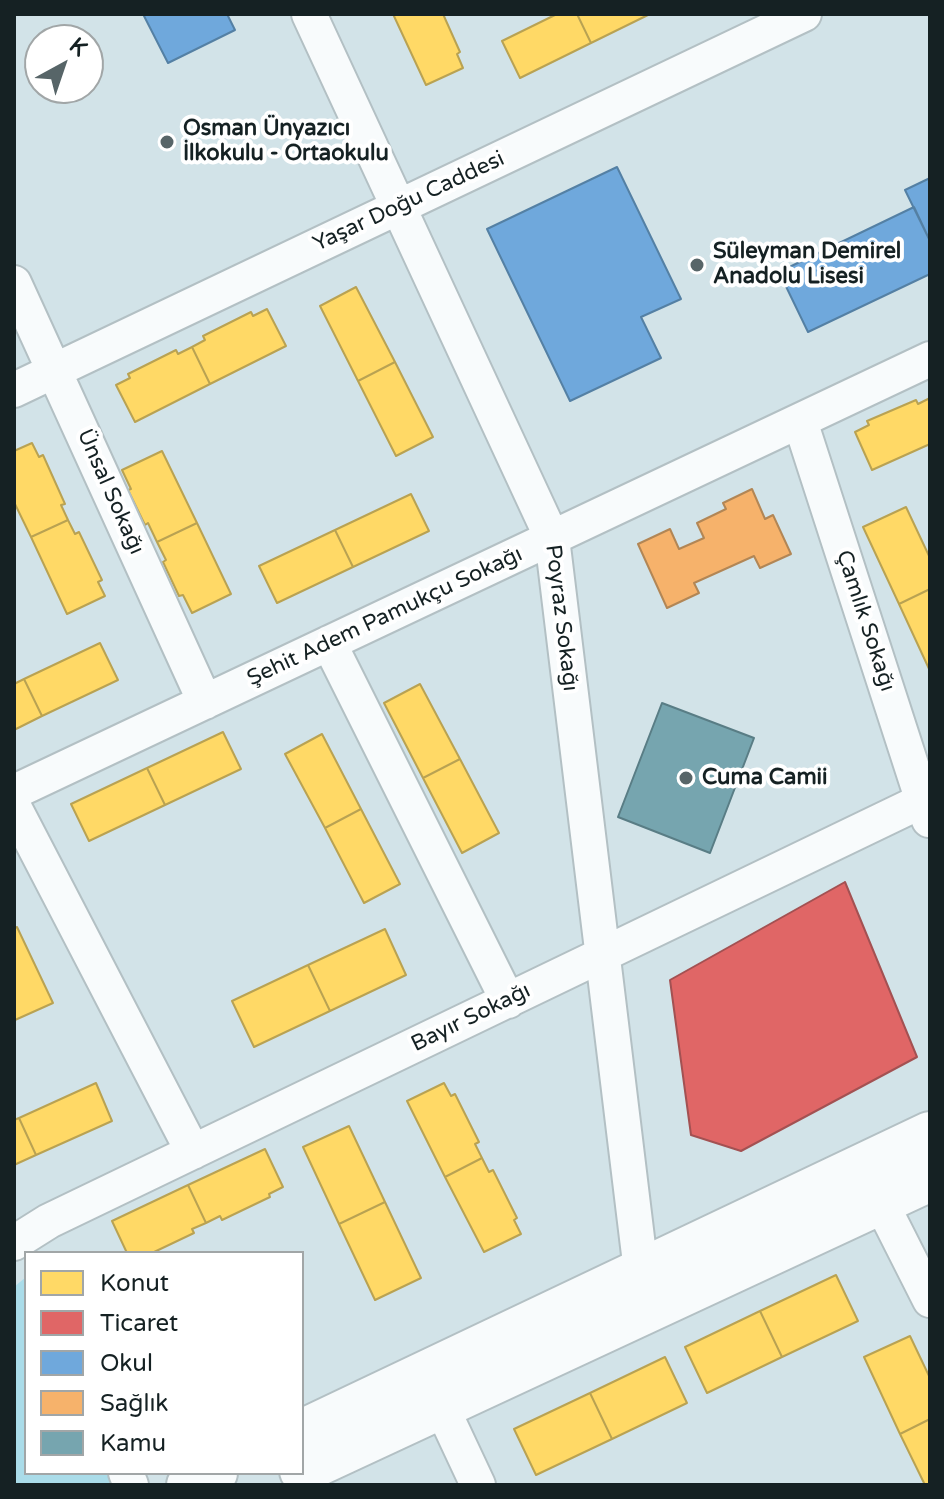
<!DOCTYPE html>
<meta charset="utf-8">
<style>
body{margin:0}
#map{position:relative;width:944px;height:1499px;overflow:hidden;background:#d2e3e8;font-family:"Varela Round",sans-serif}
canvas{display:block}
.frame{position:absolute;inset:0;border:16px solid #152123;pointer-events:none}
.legend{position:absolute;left:24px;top:1251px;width:280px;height:224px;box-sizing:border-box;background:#fff;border:2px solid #a1a6a7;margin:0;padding:10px 14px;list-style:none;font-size:24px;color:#152123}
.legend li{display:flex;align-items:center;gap:16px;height:40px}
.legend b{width:40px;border:2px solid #a1a6a7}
.north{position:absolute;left:24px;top:24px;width:80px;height:80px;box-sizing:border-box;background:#fff;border:2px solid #a1a6a7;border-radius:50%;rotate:40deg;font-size:22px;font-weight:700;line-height:32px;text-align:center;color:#152123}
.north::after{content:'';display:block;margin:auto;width:28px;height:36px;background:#576568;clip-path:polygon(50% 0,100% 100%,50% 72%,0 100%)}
</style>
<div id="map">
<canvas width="944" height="1499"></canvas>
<div class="frame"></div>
<ul class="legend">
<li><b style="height:22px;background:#ffd966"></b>Konut</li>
<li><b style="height:22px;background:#e06666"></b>Ticaret</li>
<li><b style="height:22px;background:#6fa8dc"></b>Okul</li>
<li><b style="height:22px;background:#f6b26b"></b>Sağlık</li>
<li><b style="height:22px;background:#76a5af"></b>Kamu</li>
</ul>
<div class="north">K</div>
</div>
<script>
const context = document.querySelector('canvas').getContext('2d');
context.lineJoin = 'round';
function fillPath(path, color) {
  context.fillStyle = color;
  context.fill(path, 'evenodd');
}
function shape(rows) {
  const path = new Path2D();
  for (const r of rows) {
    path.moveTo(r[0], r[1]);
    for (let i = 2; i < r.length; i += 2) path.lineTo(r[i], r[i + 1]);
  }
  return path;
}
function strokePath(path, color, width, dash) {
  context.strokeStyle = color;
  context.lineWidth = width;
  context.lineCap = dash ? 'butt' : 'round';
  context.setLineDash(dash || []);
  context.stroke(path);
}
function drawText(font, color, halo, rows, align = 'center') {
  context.font = font + ' "Varela Round",sans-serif';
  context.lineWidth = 8;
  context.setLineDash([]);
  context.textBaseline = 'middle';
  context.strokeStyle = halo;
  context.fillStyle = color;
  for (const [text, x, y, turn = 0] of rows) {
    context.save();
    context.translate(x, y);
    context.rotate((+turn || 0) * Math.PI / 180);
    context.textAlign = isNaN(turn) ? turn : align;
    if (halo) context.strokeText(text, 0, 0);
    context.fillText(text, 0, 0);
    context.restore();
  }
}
fillPath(shape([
 [26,1277,26,1473,117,1473,120,1479,109,1485,14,1485,14,1287]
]), '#aadce9');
const homes = shape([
 [393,14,443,14,460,52,457,54,463,68,426,85,393,14],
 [557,14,577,14,591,43,520,78,502,41,557,14],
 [577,14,650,14,591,43,577,14],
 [356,287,395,362,358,381,320,306,356,287],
 [267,309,286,346,210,384,192,347,205,340,203,336,251,312,253,316,267,309],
 [192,347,210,384,135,422,116,385,130,378,128,374,176,350,178,354,192,347],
 [395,362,433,437,396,456,358,381,395,362],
 [930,398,930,444,872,470,855,432,869,425,867,421,916,400,918,404,930,398],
 [32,443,39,457,43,455,65,504,61,505,68,520,31,537,14,502,14,451,32,443],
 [162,451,197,523,157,542,148,523,145,525,128,490,131,489,122,470,162,451],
 [411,494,429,531,353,567,335,530,411,494],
 [906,507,930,558,930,589,899,604,863,527,906,507],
 [68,520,75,534,79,532,102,580,98,582,105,596,67,614,31,537,68,520],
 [197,523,231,594,192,613,183,595,179,596,163,562,166,560,157,542,197,523],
 [335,530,353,567,277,603,259,566,335,530],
 [930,589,930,671,899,604,930,589],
 [100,643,118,680,42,716,24,679,100,643],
 [24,679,42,716,14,730,14,684,24,679],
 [420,684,460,759,423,778,384,703,420,684],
 [223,732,241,769,165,805,147,768,223,732],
 [322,734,361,809,325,828,285,754,322,734],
 [460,759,499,833,462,853,423,778,460,759],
 [147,768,165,805,89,841,71,804,147,768],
 [361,809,400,884,364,903,325,828,361,809],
 [17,927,53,1003,15,1020,14,928,17,927],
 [385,929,406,975,330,1011,308,965,385,929],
 [308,965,330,1011,254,1047,232,1001,308,965],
 [96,1083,112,1121,36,1155,19,1118,96,1083],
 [444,1083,451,1096,455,1094,479,1142,475,1144,482,1158,445,1177,407,1101,444,1083],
 [19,1118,36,1155,14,1165,14,1120,19,1118],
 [349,1126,385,1202,339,1224,303,1147,349,1126],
 [265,1149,283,1187,269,1194,270,1197,222,1220,220,1216,206,1223,188,1185,265,1149],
 [482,1158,489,1172,493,1170,517,1218,514,1220,521,1234,484,1252,445,1177,482,1158],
 [188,1185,206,1223,192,1229,194,1233,152,1253,127,1253,112,1221,188,1185],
 [385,1202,421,1278,375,1300,339,1224,385,1202],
 [836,1275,858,1321,782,1357,760,1311,836,1275],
 [760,1311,782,1357,707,1393,685,1347,760,1311],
 [910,1336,930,1378,930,1419,900,1434,864,1357,910,1336],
 [665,1357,687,1403,612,1439,590,1393,665,1357],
 [590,1393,612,1439,536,1475,514,1429,590,1393],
 [930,1419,930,1485,925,1485,900,1434,930,1419]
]);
fillPath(homes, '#ffd966');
strokePath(homes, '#b9a252', 2);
const shops = shape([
 [845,882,917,1057,741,1151,691,1135,670,980,845,882]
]);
fillPath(shops, '#e06666');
strokePath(shops, '#a35152', 2);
const schools = shape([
 [143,14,227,14,235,30,168,63,143,14],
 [617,167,681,299,641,317,661,358,570,401,487,229,617,167],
 [930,178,930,241,905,190,930,178],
 [914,207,930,241,930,274,808,332,779,272,914,207]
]);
fillPath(schools, '#6fa8dc');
strokePath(schools, '#5480a4', 2);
const health = shape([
 [752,489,765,519,773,515,791,554,760,568,754,556,694,583,699,593,667,608,638,544,670,529,679,549,704,538,697,523,726,509,723,503,752,489]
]);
fillPath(health, '#f6b26b');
strokePath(health, '#b28655', 2);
const public = shape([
 [662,703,754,738,710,853,618,817,662,703]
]);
fillPath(public, '#76a5af');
strokePath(public, '#597d85', 2);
const minor = shape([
 [309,14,552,538,641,1271],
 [14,283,205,702],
 [14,390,804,14],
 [800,421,929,820],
 [329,643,508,1001],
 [14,792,930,359],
 [14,807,193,1152],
 [881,1203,930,1300],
 [14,1243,49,1221,930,797],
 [441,1406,478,1485],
 [126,1473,131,1485]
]);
const major = shape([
 [302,1432,930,1134],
 [302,1471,930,1179],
 [189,1485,215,1473]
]);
strokePath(minor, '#b3c0c4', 38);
strokePath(major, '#b3c0c4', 48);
strokePath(minor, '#f8fbfc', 34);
strokePath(major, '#f8fbfc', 44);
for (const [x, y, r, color] of [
 [167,142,8,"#576568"],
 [697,265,8,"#576568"],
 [686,778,8,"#576568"]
]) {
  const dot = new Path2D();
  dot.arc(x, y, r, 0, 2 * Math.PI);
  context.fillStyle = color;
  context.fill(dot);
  strokePath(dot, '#fff', 3);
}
drawText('bold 22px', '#152123', '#fff', [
 ["Osman Ünyazıcı",183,129],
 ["İlkokulu - Ortaokulu",183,154],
 ["Süleyman Demirel",713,252],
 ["Anadolu Lisesi",713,277],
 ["Cuma Camii",702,778]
], 'left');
drawText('22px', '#152123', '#fff', [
 ["Yaşar Doğu Caddesi",409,202,-25],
 ["Ünsal Sokağı",110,492,66],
 ["Şehit Adem Pamukçu Sokağı",385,617,-25],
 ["Poyraz Sokağı",561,618,83],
 ["Çamlık Sokağı",865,621,72],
 ["Bayır Sokağı",471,1018,-26]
]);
</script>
